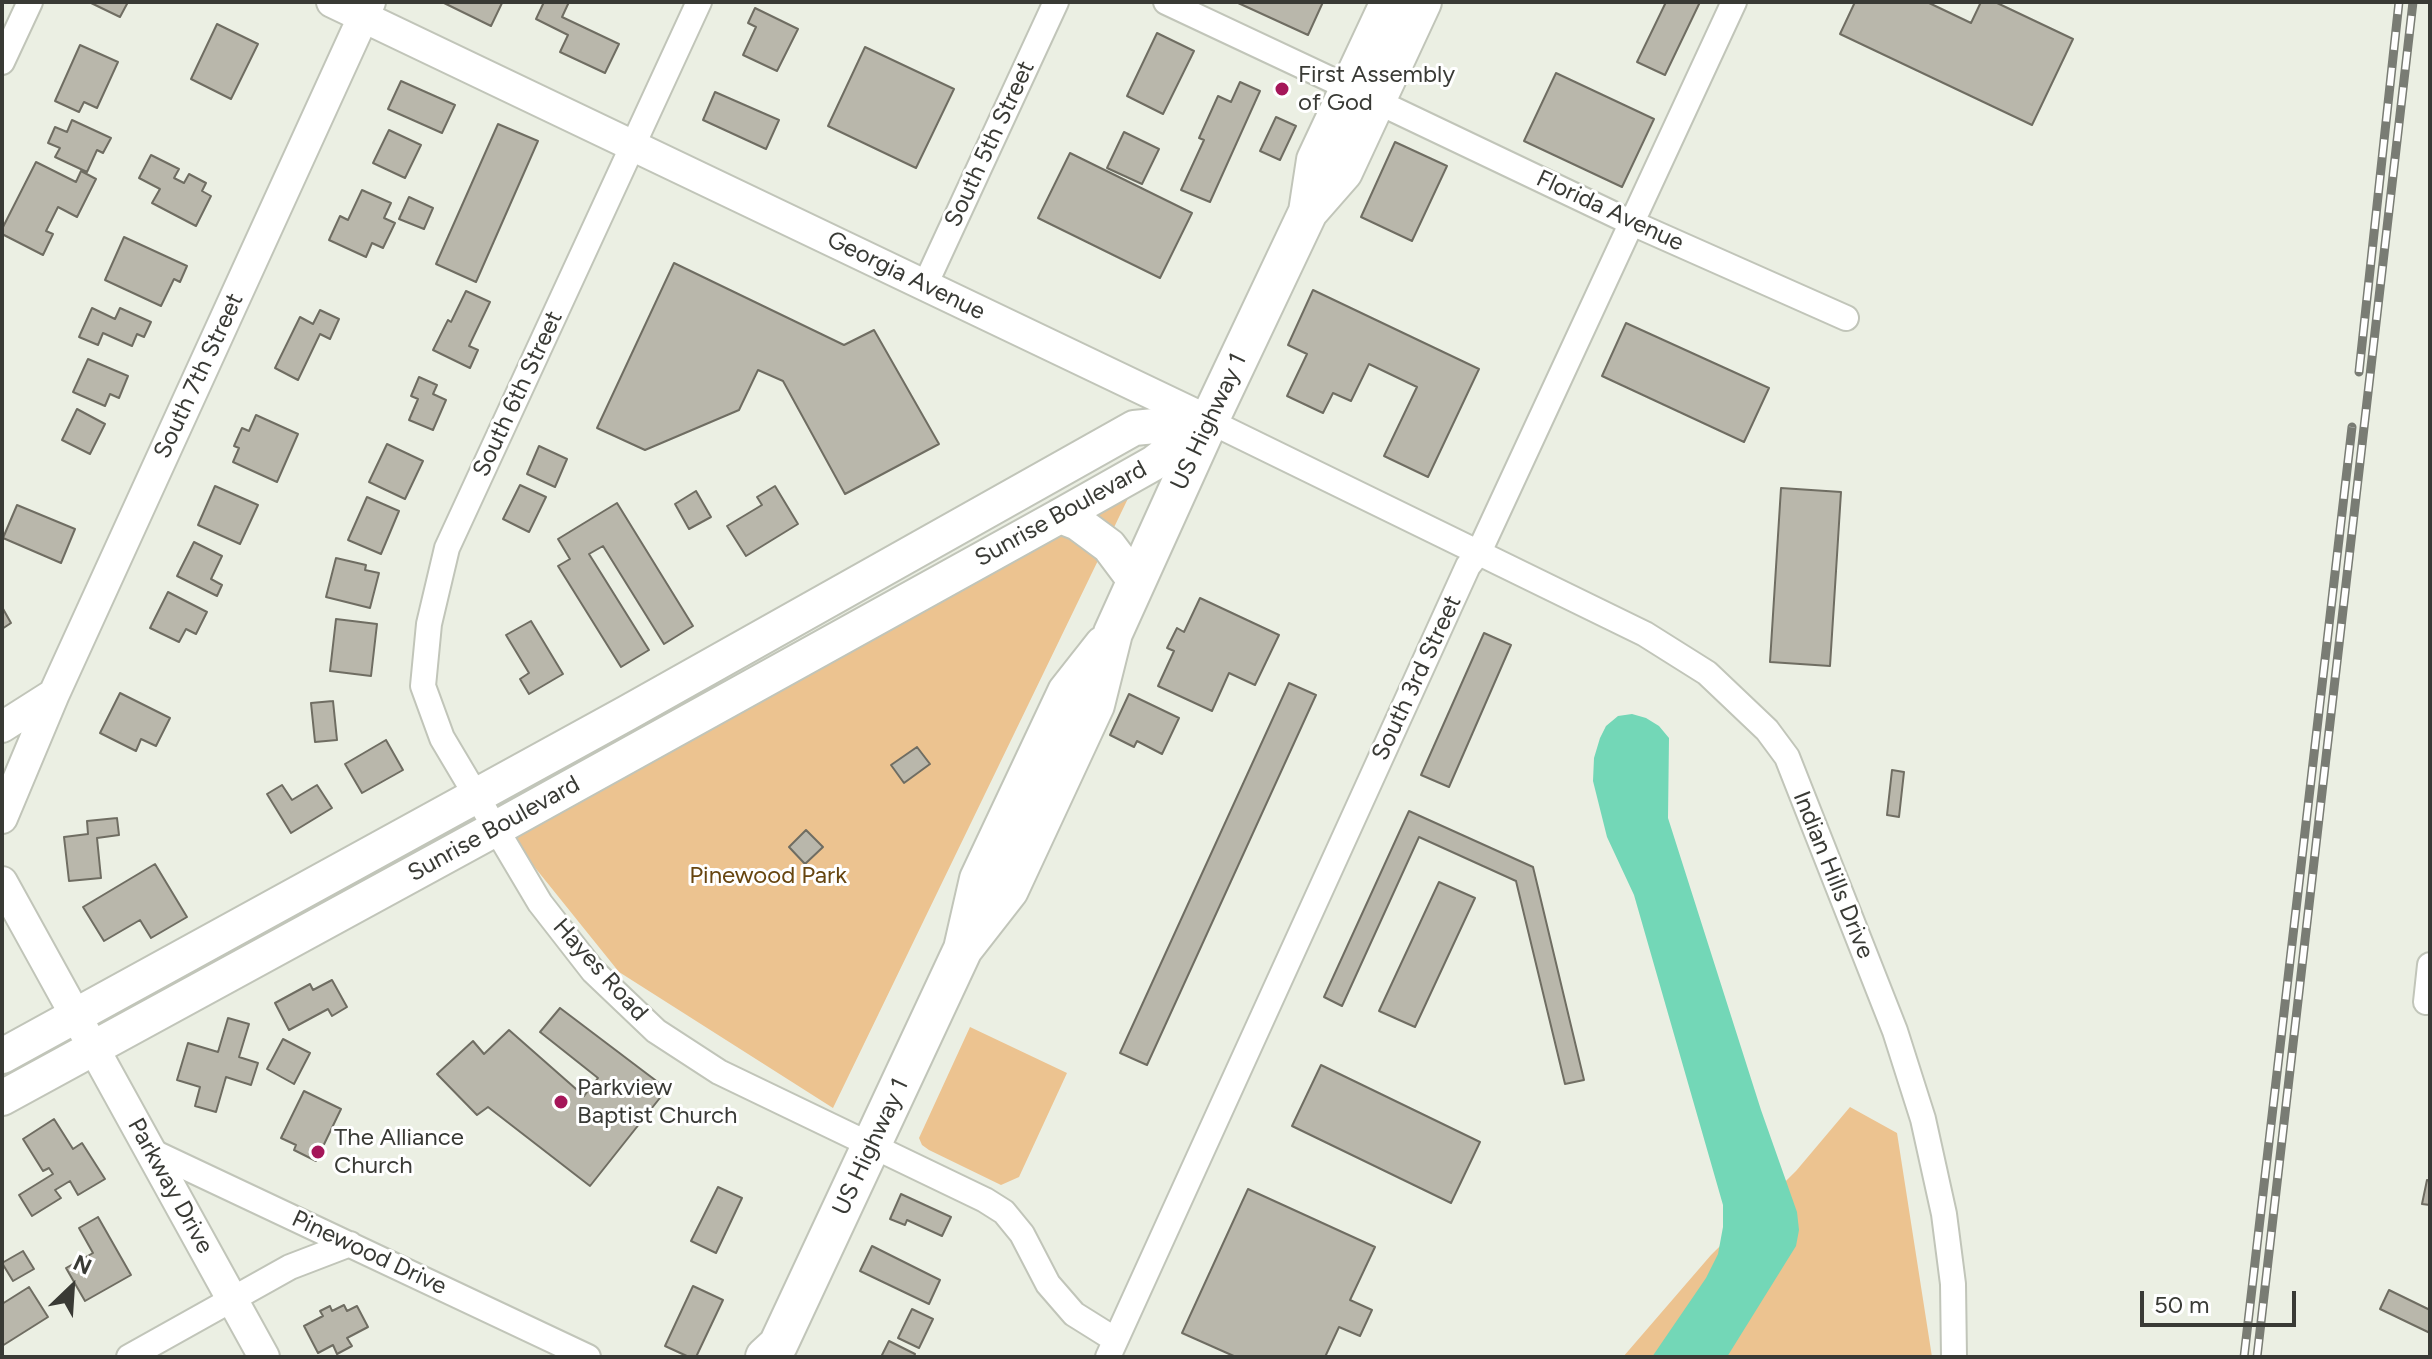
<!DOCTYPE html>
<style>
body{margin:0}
#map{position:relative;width:2432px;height:1359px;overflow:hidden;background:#ebefe3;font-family:Figtree,sans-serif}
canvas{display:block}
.frame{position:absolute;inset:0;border:4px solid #393a35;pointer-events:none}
.north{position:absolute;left:32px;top:1247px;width:80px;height:80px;-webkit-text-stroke:6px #fff;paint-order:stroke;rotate:25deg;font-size:22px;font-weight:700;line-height:32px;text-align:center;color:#393a35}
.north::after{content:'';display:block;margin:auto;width:28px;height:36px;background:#393a35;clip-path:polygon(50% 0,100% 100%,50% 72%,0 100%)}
.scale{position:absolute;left:2140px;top:1291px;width:156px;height:36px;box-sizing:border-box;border:4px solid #393a35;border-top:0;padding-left:10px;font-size:24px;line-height:28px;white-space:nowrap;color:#393a35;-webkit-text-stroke:6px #fff;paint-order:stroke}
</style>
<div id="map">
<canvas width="2432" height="1359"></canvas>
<div class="frame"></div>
<div class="north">N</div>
<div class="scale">50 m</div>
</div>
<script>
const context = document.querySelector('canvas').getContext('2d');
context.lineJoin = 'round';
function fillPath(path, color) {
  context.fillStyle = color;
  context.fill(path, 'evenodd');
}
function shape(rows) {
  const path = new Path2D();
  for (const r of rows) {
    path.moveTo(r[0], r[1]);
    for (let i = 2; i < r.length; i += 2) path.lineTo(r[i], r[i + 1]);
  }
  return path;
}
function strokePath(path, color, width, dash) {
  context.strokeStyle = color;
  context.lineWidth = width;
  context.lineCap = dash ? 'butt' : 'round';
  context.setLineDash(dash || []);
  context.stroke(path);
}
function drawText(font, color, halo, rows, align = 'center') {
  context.font = font + ' Figtree,sans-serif';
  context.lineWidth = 6;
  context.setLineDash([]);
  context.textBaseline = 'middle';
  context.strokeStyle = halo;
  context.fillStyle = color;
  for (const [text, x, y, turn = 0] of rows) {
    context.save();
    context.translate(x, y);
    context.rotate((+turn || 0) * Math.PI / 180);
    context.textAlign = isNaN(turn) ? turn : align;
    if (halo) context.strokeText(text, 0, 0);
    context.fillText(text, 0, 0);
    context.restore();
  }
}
fillPath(shape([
 [1135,484,833,1108,619,972,512,839],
 [970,1027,1067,1073,1019,1177,1001,1185,929,1150,922,1145,919,1138],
 [1850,1107,1897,1133,1932,1357,1623,1357,1711,1255,1796,1171]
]), '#ecc390');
fillPath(shape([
 [1632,714,1646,718,1659,726,1669,738,1668,818,1761,1110,1797,1212,1799,1230,1796,1246,1727,1357,1652,1357,1706,1278,1718,1254,1723,1227,1723,1205,1634,895,1607,837,1593,781,1594,758,1600,738,1606,726,1618,716]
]), '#73d7b7');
const building = shape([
 [89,2,128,2,120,17,89,2],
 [442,2,500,2,502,3,491,26,442,2],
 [544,2,569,2,562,17,619,44,605,73,560,52,568,35,536,19,544,2],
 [1236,2,1323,2,1308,35,1236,2],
 [1666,2,1700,2,1665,75,1637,62,1666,2],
 [1855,2,1927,2,1971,23,1981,2,1995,2,2073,39,2032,125,1840,34,1855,2],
 [755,8,798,29,777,71,743,55,756,27,748,23,755,8],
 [217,24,258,44,231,99,191,79,217,24],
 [1157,33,1194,51,1163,114,1127,96,1157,33],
 [80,45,118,62,97,108,84,102,79,112,55,101,80,45],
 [865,47,954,89,916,168,828,126,865,47],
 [1556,73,1654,119,1622,187,1524,141,1556,73],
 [401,81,455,105,442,133,388,109,401,81],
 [1240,82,1260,91,1210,202,1181,190,1204,140,1199,138,1218,96,1231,102,1240,82],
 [715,92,779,120,766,149,703,120,715,92],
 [1276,117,1296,126,1280,160,1260,151,1276,117],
 [72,120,111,138,103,153,97,150,87,172,55,157,60,148,48,143,55,127,67,132,72,120],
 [498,124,538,141,476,282,436,264,498,124],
 [389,130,421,145,405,178,373,163,389,130],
 [1124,132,1159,149,1142,184,1107,168,1124,132],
 [1395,142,1447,166,1412,241,1361,217,1395,142],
 [1070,153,1192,213,1160,278,1038,218,1070,153],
 [151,155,179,169,174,178,184,183,189,174,206,183,202,191,211,196,196,226,152,203,160,189,139,178,151,155],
 [36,162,76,182,81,171,96,179,77,217,58,207,46,231,53,234,43,255,2,234,2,229,36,162],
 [362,190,391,203,384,218,395,223,383,248,372,243,366,257,329,240,340,216,348,220,362,190],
 [409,197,433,208,424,229,399,219,409,197],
 [124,237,187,266,180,282,174,279,161,306,105,280,124,237],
 [674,263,844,345,874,330,939,444,845,494,783,381,758,370,739,410,645,450,597,428,674,263],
 [1313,290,1479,369,1428,477,1384,456,1417,387,1369,364,1351,401,1333,393,1323,413,1287,396,1307,354,1288,345,1313,290],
 [466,291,490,302,469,346,478,350,470,368,433,350,448,320,451,322,466,291],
 [92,308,115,319,120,308,151,322,144,337,137,334,132,346,103,333,98,345,79,337,92,308],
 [320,310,339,319,330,339,320,334,298,380,275,368,300,317,313,324,320,310],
 [1626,323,1769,388,1744,442,1602,376,1626,323],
 [88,359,128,376,119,398,110,394,105,406,73,392,88,359],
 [419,377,437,385,433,394,446,400,433,430,409,420,418,399,411,396,419,377],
 [77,409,105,424,90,454,62,440,77,409],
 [256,415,298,434,277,482,233,462,239,448,234,446,242,428,249,431,256,415],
 [387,444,423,461,405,499,369,482,387,444],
 [539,446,567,459,555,487,527,474,539,446],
 [520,485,546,497,529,532,503,519,520,485],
 [215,486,258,505,240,544,198,525,215,486],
 [775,486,798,524,746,556,727,526,762,505,757,497,775,486],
 [1781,488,1841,492,1830,666,1770,662,1781,488],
 [696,491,711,517,689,529,675,504,696,491],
 [367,497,399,511,381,554,348,540,367,497],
 [617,503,693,626,664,644,603,546,589,554,649,650,621,667,558,566,570,559,558,539,617,503],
 [17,505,75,529,61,563,3,538,17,505],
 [194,542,222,556,211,579,222,585,217,596,177,576,194,542],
 [336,558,366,565,365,570,379,573,370,608,326,597,336,558],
 [168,592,207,612,196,634,186,629,179,642,150,628,168,592],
 [1200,598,1279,635,1255,685,1229,673,1212,711,1158,686,1174,651,1167,648,1177,628,1184,632,1200,598],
 [2,607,11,623,2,629,2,607],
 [336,619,377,624,371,676,330,671,336,619],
 [531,621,563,674,529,694,520,679,529,673,506,635,531,621],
 [1484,633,1511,645,1449,787,1421,775,1484,633],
 [1289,683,1316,695,1147,1065,1120,1053,1289,683],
 [120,693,170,718,156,746,141,739,136,751,100,733,120,693],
 [1129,694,1179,718,1162,754,1137,741,1134,747,1110,735,1129,694],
 [333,701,337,740,315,742,311,703,333,701],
 [386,740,403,770,362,793,345,764,386,740],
 [917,747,930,764,904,783,891,765,917,747],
 [1892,770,1904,772,1899,817,1887,815,1892,770],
 [282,785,292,800,317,785,332,808,291,833,267,794,282,785],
 [1409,811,1533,867,1584,1080,1565,1084,1516,881,1419,837,1342,1006,1324,997,1409,811],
 [117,818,119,835,97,838,101,878,69,881,64,837,88,834,87,821,117,818],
 [806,830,823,847,805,864,789,847,806,830],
 [155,864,187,917,151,938,140,920,104,941,83,907,155,864],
 [1439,882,1475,898,1415,1027,1379,1011,1439,882],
 [332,980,347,1007,332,1016,328,1009,289,1030,275,1003,310,984,313,990,332,980],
 [560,1008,667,1089,590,1186,488,1107,477,1115,437,1074,473,1041,484,1054,509,1030,584,1096,598,1078,540,1032,560,1008],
 [228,1018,249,1024,239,1057,258,1063,251,1085,226,1077,216,1112,195,1106,200,1087,177,1080,188,1043,218,1052,228,1018],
 [283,1039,310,1053,294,1084,267,1069,283,1039],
 [1321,1065,1480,1142,1451,1203,1292,1126,1321,1065],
 [304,1091,341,1109,316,1161,294,1150,296,1145,281,1138,304,1091],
 [54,1119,73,1149,82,1143,105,1179,78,1195,70,1181,55,1190,61,1198,32,1216,19,1195,53,1174,49,1168,43,1171,23,1139,54,1119],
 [2427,1180,2430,1181,2430,1205,2422,1204,2427,1180],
 [718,1187,742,1198,716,1253,691,1241,718,1187],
 [1248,1189,1375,1247,1350,1300,1372,1310,1360,1336,1339,1327,1325,1357,1236,1357,1182,1333,1248,1189],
 [901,1194,951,1217,942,1236,907,1220,905,1225,890,1219,901,1194],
 [98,1217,131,1275,85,1301,66,1268,93,1253,79,1228,98,1217],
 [872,1246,940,1280,929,1304,860,1271,872,1246],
 [23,1251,34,1269,13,1281,2,1263,23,1251],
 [693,1286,723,1300,696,1357,689,1357,665,1346,693,1286],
 [29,1287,48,1317,2,1346,2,1304,29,1287],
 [2389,1290,2430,1310,2430,1333,2380,1309,2389,1290],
 [344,1305,347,1311,357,1306,368,1327,347,1338,352,1346,337,1354,333,1345,318,1353,304,1326,323,1316,320,1311,330,1306,332,1311,344,1305],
 [912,1309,933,1319,919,1348,898,1338,912,1309],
 [889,1341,915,1354,914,1357,881,1357,889,1341]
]);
fillPath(building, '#b9b7ab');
strokePath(building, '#6f6d62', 2);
const minor = shape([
 [699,2,447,548,429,624,423,686,442,738,540,903,593,971,656,1031,719,1072,985,1200,1004,1212,1022,1234,1048,1284,1074,1314,1114,1339],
 [1166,2,1349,88],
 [2,62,30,2],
 [1376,101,1632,223,1846,318],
 [925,285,1056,2],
 [1209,421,1645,634,1707,673,1767,730,1787,757,1895,1031,1923,1119,1944,1214,1953,1284,1954,1357],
 [2426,1002,2430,965],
 [149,1150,588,1357],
 [129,1357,290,1267,350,1244],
 [1108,1357,1468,566,1479,552,1734,2]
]);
const tertiary = shape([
 [332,2,1209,421],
 [2,727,54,694,370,2],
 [2,818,54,694],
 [2,882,264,1357]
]);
const secondary = shape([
 [1060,516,1078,523,1109,546,1136,582],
 [2,1056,627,713,1134,428,1207,421],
 [2,1098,495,829,1060,516,1154,463,1209,421]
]);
const primary = shape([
 [1308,212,1343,172,1422,2],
 [963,949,1009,890,1095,705,1113,633,1209,421,1308,212,1316,160,1390,2],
 [765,1357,778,1345,963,949,979,879,1067,692,1104,645]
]);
strokePath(minor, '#c1c5b9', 28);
strokePath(tertiary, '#c1c5b9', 34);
strokePath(secondary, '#c1c5b9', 38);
strokePath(primary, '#c1c5b9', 42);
strokePath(minor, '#fff', 24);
strokePath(tertiary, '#fff', 30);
strokePath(secondary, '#fff', 34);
strokePath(primary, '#fff', 38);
const rail = shape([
 [2359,372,2399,2],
 [2244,1357,2352,427],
 [2257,1357,2413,2]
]);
strokePath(rail, '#797c74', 9);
strokePath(rail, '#fff', 6, [18]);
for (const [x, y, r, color] of [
 [1282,89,8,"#a51659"],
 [561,1102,8,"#a51659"],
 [318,1152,8,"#a51659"]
]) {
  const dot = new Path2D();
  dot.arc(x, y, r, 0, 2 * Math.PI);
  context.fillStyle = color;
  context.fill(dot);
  strokePath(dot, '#fff', 3);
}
drawText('24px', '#393a35', '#fff', [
 ["First Assembly",1298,75],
 ["of God",1298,103],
 ["Parkview",577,1088],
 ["Baptist Church",577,1116],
 ["The Alliance",334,1138],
 ["Church",334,1166]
], 'left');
drawText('24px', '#393a35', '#fff', [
 ["South 5th Street",990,144,-65],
 ["Florida Avenue",1610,211,25],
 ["Georgia Avenue",906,276,26],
 ["South 7th Street",199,376,-65],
 ["South 6th Street",518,394,-65],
 ["US Highway 1",1209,422,-65],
 ["Sunrise Boulevard",1061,514,-29],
 ["South 3rd Street",1417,678,-65],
 ["Sunrise Boulevard",494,829,-29],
 ["Indian Hills Drive",1833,875,68],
 ["Hayes Road",600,970,48],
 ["US Highway 1",871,1147,-65],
 ["Parkway Drive",170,1186,61],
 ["Pinewood Drive",369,1253,25]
]);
drawText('24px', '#67450f', '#fff', [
 ["Pinewood Park",768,876]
]);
</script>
